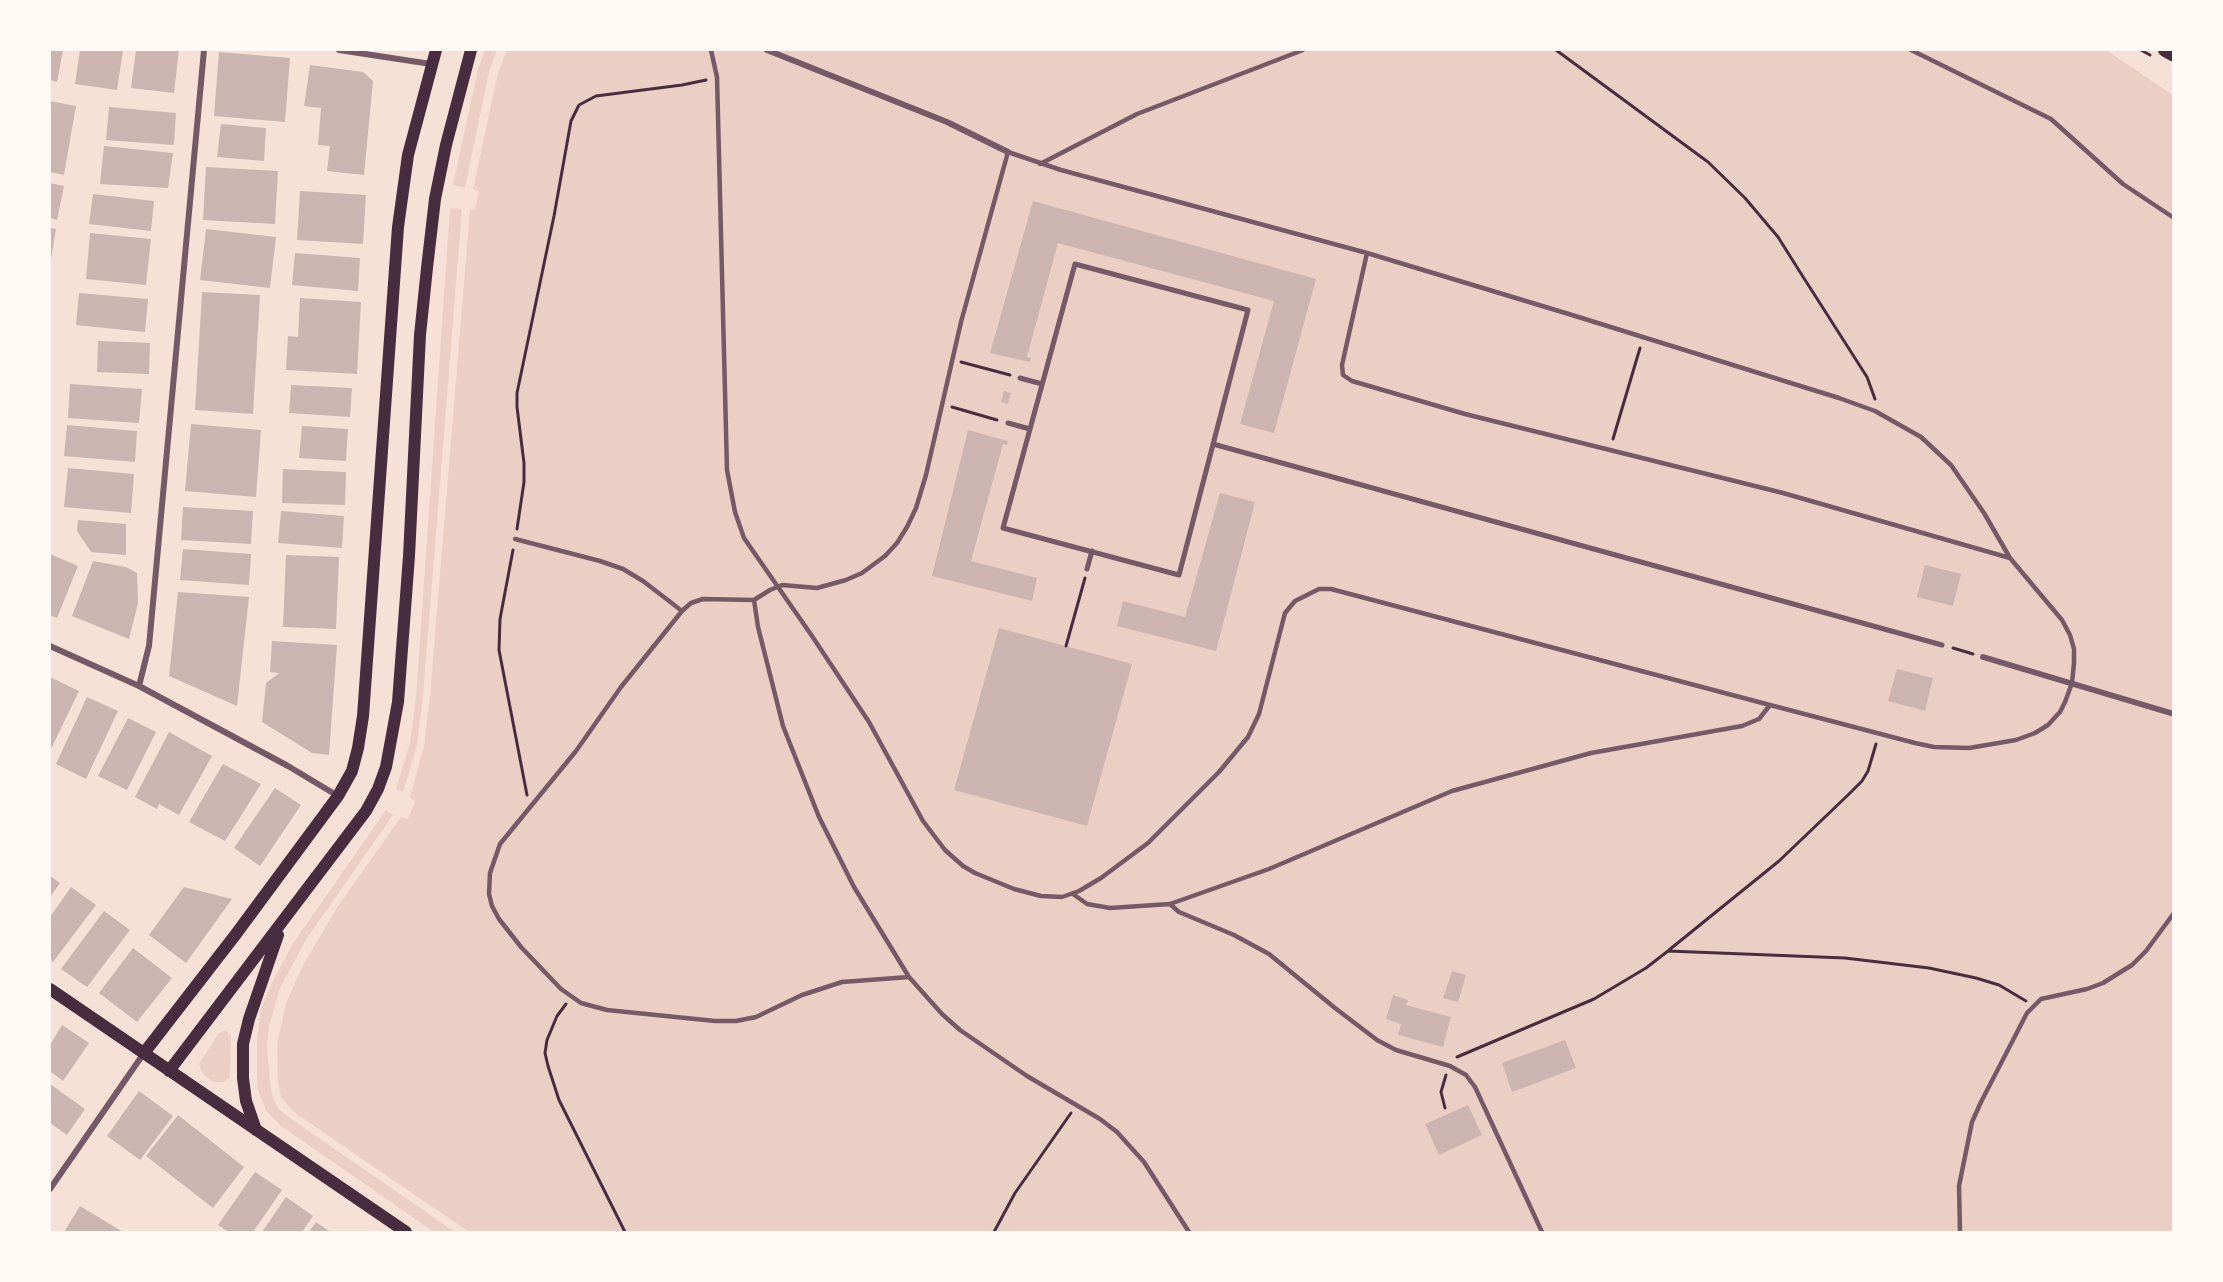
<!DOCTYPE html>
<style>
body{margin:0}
#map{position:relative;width:2223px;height:1282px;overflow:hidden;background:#f7e1d7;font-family:"PT Sans Narrow",sans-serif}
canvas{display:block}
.frame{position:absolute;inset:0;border:51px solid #fffaf5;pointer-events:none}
</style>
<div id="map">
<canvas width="2223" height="1282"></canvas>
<div class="frame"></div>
</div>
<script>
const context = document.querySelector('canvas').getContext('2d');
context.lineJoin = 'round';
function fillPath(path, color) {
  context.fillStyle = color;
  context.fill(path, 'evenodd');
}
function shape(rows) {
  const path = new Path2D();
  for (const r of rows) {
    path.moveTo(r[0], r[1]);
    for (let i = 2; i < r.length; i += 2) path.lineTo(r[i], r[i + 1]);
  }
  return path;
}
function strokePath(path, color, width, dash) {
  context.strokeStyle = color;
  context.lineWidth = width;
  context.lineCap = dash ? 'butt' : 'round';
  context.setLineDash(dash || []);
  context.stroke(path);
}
fillPath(shape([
 [485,50,497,50,489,72,465,188,453,185,478,69],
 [507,50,2106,50,2173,95,2173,1232,469,1232,298,1115,289,1107,281,1097,278,1082,277,1045,286,1003,303,965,338,906,401,817,408,819,415,801,410,797,424,746,430,695,470,210,475,210,479,191,473,189,498,73],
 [450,208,462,209,423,696,417,745,403,792,396,789,410,743,416,697],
 [386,810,393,815,307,938,280,988,269,1026,267,1047,270,1083,273,1099,279,1109,287,1116,455,1232,434,1232,281,1126,266,1111,257,1087,257,1040,261,1009,273,981,292,945],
 [226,1030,231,1036,230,1077,223,1082,213,1082,203,1074,199,1064,219,1033]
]), '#ebcfc5');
fillPath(shape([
 [50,50,63,50,57,82,50,80],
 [80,50,123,50,117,90,75,84],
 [136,50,179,50,174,93,131,88],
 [219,52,290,58,285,122,214,116],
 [310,65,363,72,373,81,364,175,327,171,330,146,318,145,321,108,304,106],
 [50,101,76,106,64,175,50,172],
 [109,107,176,113,174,145,106,140],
 [221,124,266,128,264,161,217,157],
 [104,146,173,153,168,188,100,184],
 [206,167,278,171,275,224,203,220],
 [50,183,64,186,57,220,50,218],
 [300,191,366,195,363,244,297,240],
 [93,194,154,201,151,231,89,224],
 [1033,201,1316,279,1274,433,1240,424,1274,301,1058,243,1027,357,1031,358,1030,362,990,353],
 [50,228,56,229,51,259,50,259],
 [206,229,276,237,270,288,200,280],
 [90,233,151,239,146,285,86,279],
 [295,253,360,258,358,291,292,285],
 [202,292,260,295,253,414,195,410],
 [79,293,148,299,145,332,76,325],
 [300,298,361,302,357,374,286,370,288,336,298,337],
 [98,341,150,343,149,374,97,372],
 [70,384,142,389,139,423,68,418],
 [291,385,352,388,350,417,289,413],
 [1004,391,1011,393,1008,404,1001,402],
 [191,424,261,430,256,497,185,491],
 [67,425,137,431,135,462,64,456],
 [302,426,348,429,346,461,299,458],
 [968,430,1008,441,1007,445,1003,444,971,561,1037,578,1032,601,932,576],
 [68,468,134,474,131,513,64,507],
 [283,469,346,472,345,505,282,503],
 [1220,493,1255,502,1216,651,1117,626,1123,601,1185,617],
 [183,507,253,511,251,544,181,540],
 [281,511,344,516,342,548,278,543],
 [78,520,126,524,126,555,91,552,77,531],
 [183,549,251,554,249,585,180,580],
 [50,554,78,566,57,618,50,615],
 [286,555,339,557,336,629,283,627],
 [93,561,126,567,137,573,138,603,129,639,72,616],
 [1925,565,1961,574,1953,606,1917,597],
 [178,592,249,597,237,706,169,676],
 [999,628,1132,664,1087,826,954,790],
 [272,641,337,645,329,755,312,753,262,722,266,683,279,673,270,672],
 [1897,669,1933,678,1925,711,1888,701],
 [50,677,79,691,50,751],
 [87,697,118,711,86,779,56,764],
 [128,718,156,732,127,790,98,776],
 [169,732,212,756,179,815,159,804,157,809,135,797],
 [223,764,261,784,225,841,189,822],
 [275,788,301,805,260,866,234,848],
 [50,876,60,883,50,897],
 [71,887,96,905,53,962,50,959,50,917],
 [184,887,232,899,186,963,149,935],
 [104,911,130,930,87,987,61,969],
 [133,948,172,978,137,1022,99,993],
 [1452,971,1466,975,1458,1002,1443,998],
 [1393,995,1408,1000,1406,1005,1451,1017,1443,1047,1398,1035,1401,1024,1386,1019],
 [62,1025,89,1043,63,1081,50,1071,50,1045],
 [1565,1040,1576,1068,1512,1092,1502,1063],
 [50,1084,85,1109,67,1135,50,1123],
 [139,1091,173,1116,140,1160,107,1136],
 [1468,1105,1482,1135,1439,1155,1425,1124],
 [178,1115,244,1167,213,1208,146,1156],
 [255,1172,282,1190,253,1232,229,1232,218,1225],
 [286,1197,313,1216,302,1232,262,1232],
 [80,1206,123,1232,64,1232],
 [316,1222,331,1232,309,1232]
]), '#ccb4b1');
strokePath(shape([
 [1556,50,1708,162,1745,198,1778,237,1800,272,1867,377,1875,399],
 [2141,50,2150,55],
 [961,362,1010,375],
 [952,407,997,420],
 [1613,439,1640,348],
 [517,529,524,482,524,463,517,407,517,393,554,216,571,121,579,105,596,96,682,85,706,80],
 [513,550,500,619,499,650,527,795],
 [1066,646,1085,578],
 [1953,648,1973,654],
 [1669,950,1779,861,1848,795,1862,781,1868,771,1876,744],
 [566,1004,557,1016,547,1040,545,1053,548,1066,559,1100,625,1232],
 [1457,1057,1594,999,1646,968,1668,951,1845,958,1929,968,1976,978,1999,985,2026,1001],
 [1445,1108,1441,1092,1446,1075],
 [994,1232,1015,1193,1071,1113]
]), '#4a2c40', 3);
strokePath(shape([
 [711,50,717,77,727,470,735,512,744,538,812,636,869,722,923,821,945,850,963,866,975,873,1014,889,1041,896,1062,897,1079,891,1101,878,1148,843,1219,772,1248,737,1259,714,1285,613,1295,601,1319,589,1331,589,1770,705],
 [1911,50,2051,119,2123,184,2174,218],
 [1040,164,1137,114,1303,50],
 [1367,253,1342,365,1343,375,1352,381,1465,414,1783,493,2010,558],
 [515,539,600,561,623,569,643,581,682,611],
 [754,600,703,599,691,603,682,611,621,687,576,751,500,844,490,873,489,894,492,906,499,919,521,947,561,989,581,1003,607,1010,715,1021,736,1021,756,1017,802,995,842,982,909,977],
 [1073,894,1087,904,1110,908,1170,904,1269,869,1452,791,1591,753,1742,726,1759,719,1770,705,1915,743,1934,747,1969,748,2016,740,2035,733,2048,725,2060,712,2065,702,2072,683,2074,663,2074,649,2070,635,2062,620,2010,558,1984,513,1951,465,1921,437,1875,411,1839,398,1572,315,1367,253,1061,170,1008,152,961,322,926,475,916,508,907,527,897,543,885,556,862,573,846,580,817,588,782,585,770,590,754,600,758,627,783,726,819,817,854,887,909,977,942,1014,960,1030,1027,1076,1100,1119,1117,1132,1144,1162,1189,1232],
 [1170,904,1179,912,1234,935,1269,954,1335,1008,1377,1040,1396,1050,1450,1066,1466,1075,1475,1087,1542,1232],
 [1960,1232,1959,1186,1972,1122,1981,1102,2027,1013,2041,999,2087,989,2103,983,2132,965,2146,951,2174,913]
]), '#755966', 4.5);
strokePath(shape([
 [1075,264,1248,310,1179,575,1003,528,1075,264],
 [1020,378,1042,384],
 [1008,423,1030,429],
 [1213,444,1942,645],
 [1087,569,1092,551]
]), '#755966', 5);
strokePath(shape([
 [339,50,431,64],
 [767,50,947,122,1008,152],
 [50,646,139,686,288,766,338,796],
 [1983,657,2174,714],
 [139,686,149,646,204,50],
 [50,1189,144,1053]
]), '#755966', 6);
strokePath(shape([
 [50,989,406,1232],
 [144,1053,236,934,338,796,352,771,358,748,363,716,398,227,408,155,436,50],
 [169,1071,366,811,378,789,386,767,398,702,409,556,420,335,427,268,435,199,446,145,471,50],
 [256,1130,246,1101,243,1078,243,1044,249,1019,278,935]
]), '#4a2c40', 12);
strokePath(shape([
 [2165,50,2174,55]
]), '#4a2c40', 14);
</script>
